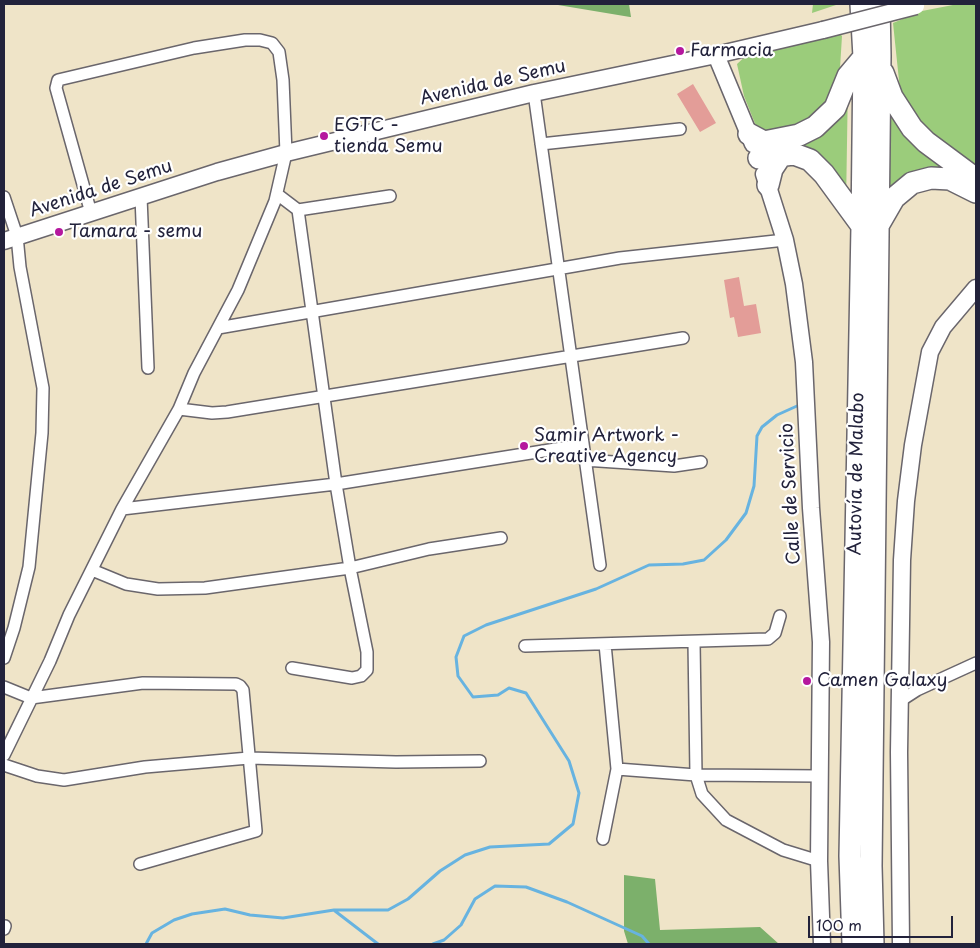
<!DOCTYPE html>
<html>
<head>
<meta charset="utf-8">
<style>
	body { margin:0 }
	#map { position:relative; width:980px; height:948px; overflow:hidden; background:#efe4c8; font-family:"Playpen Sans",sans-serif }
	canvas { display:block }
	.frame { position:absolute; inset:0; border:5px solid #22223b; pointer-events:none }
	.scale { position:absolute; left:808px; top:916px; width:145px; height:22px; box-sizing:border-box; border:2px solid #22223b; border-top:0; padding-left:6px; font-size:15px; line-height:18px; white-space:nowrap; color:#22223b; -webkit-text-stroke:4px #fff; paint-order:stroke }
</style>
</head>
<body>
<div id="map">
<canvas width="980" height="948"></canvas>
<div class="frame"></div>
<div class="scale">100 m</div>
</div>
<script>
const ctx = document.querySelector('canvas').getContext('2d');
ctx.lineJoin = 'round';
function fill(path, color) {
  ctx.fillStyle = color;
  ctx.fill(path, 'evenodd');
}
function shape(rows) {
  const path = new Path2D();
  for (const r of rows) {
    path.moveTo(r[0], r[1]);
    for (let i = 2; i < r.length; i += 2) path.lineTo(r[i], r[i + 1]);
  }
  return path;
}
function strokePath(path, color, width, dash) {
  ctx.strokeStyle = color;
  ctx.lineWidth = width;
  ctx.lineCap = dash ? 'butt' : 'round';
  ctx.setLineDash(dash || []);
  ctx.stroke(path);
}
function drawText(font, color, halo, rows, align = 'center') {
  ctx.font = font + ' "Playpen Sans",sans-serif';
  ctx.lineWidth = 4.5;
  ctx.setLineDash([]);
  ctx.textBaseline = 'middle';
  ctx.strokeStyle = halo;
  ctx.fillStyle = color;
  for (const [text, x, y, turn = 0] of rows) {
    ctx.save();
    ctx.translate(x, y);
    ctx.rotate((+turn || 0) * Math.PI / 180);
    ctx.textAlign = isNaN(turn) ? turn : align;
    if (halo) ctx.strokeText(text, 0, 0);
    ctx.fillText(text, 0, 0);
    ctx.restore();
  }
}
fill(shape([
	[813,4,839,4,812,13],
	[958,4,976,4,976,167,927,130,909,111,900,90,893,23,922,11],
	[840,34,842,36,839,84,825,107,812,118,776,132,763,131,756,126,744,96,737,64,749,53],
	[848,81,846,205,828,172,775,145,814,132],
	[887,87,962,171,940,172,885,204]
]), '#9bcc7b');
fill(shape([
	[552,4,629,4,631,17,630,17],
	[624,875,655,879,660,930,760,927,779,944,628,944,624,931]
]), '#7cb06b');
strokePath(shape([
	[335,911,378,944],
	[146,944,152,933,174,920,192,914,225,909,250,915,283,918,334,910,388,910,408,899,440,871,465,855,490,847,549,844,573,824,579,793,569,761,526,693,509,688,498,695,473,697,458,676,456,657,464,636,486,625,596,589,649,565,683,564,704,560,726,540,746,513,754,486,757,436,762,427,777,415,797,406],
	[433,944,444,940,461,925,475,899,495,886,526,887,567,902,642,936,649,944]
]), '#67b3e0', 3);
fill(shape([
	[693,84,716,123,700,132,677,94],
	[739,277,744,306,756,304,761,333,738,337,734,317,730,318,724,280]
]), '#e39d98');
const street = shape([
	[534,93,600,565],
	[541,144,680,129],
	[277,194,298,210,336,484,350,568,367,652,367,670,361,676,352,678,292,668],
	[4,197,17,236,20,267,43,388,42,433,29,567,14,628,4,658],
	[141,197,148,368],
	[298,210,390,196],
	[218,328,620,258,785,240],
	[179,409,212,413,227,412,683,338],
	[584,460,674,466,701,462],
	[122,509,336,484,581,445],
	[92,570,126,584,158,589,205,588,350,568,429,549,501,538],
	[694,642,696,775,702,794,726,820,783,850,819,861],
	[525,646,768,639,775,633,780,616],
	[4,687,31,698,143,683,236,684,240,686,243,690,256,831,140,864],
	[900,701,917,690,976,663],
	[4,755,50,661,69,615,122,509,179,409,194,373,238,290,275,201,286,153,283,80,279,52,272,43,260,40,245,40,194,48,58,80,56,88,91,213],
	[4,765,37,776,64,780,145,767,249,758,396,762,480,761],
	[617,769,696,775,820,776],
	[603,839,617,769,605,644],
	[4,929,5,926]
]);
const secondary = shape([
	[716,55,753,144],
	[764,174,785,240,794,284,804,362,811,508,821,642,819,861,822,944],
	[4,241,217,172,286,153,534,93,716,55,823,30],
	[901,944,899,752,902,560,906,501,913,445,930,352,943,327,976,288]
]);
const highway = shape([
	[883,73,892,97,912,128,926,142,976,179],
	[749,134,764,142,799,135,815,127,835,108,848,76,864,57],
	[759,158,794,154,810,160,824,174,862,226],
	[768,185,772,169,780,157],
	[879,224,894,198,912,183,931,178,950,179,976,192],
	[853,944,850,856,862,226,864,57,861,4],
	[873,944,871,866,880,56,879,4]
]);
strokePath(street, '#6a666c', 14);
strokePath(secondary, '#6a666c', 19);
strokePath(highway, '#6a666c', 24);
strokePath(street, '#fff', 11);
strokePath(secondary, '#fff', 16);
strokePath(highway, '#fff', 21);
const secondaryBridge = shape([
	[823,30,916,6]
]);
strokePath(secondaryBridge, '#6a666c', 19, []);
strokePath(secondaryBridge, '#fff', 16);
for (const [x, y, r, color] of [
	[680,51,5,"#b5179e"],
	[324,136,5,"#b5179e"],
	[59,232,5,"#b5179e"],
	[524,446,5,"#b5179e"],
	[807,681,5,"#b5179e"]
]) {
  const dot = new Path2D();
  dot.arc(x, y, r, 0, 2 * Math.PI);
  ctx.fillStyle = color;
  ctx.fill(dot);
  strokePath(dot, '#fff', 2);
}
drawText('18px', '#22223b', '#fff', [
	["Farmacia",690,51],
	["EGTC -",334,126],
	["tienda Semu",334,147],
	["Tamara - semu",69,232],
	["Samir Artwork -",534,436],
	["Creative Agency",534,457],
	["Camen Galaxy",817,681]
], 'left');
drawText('18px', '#22223b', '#fff', [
	["Avenida de Semu",493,83,-13],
	["Avenida de Semu",101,189,-18],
	["Autovía de Malabo",857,474,-89],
	["Calle de Servicio",791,494,-93]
]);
</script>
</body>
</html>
